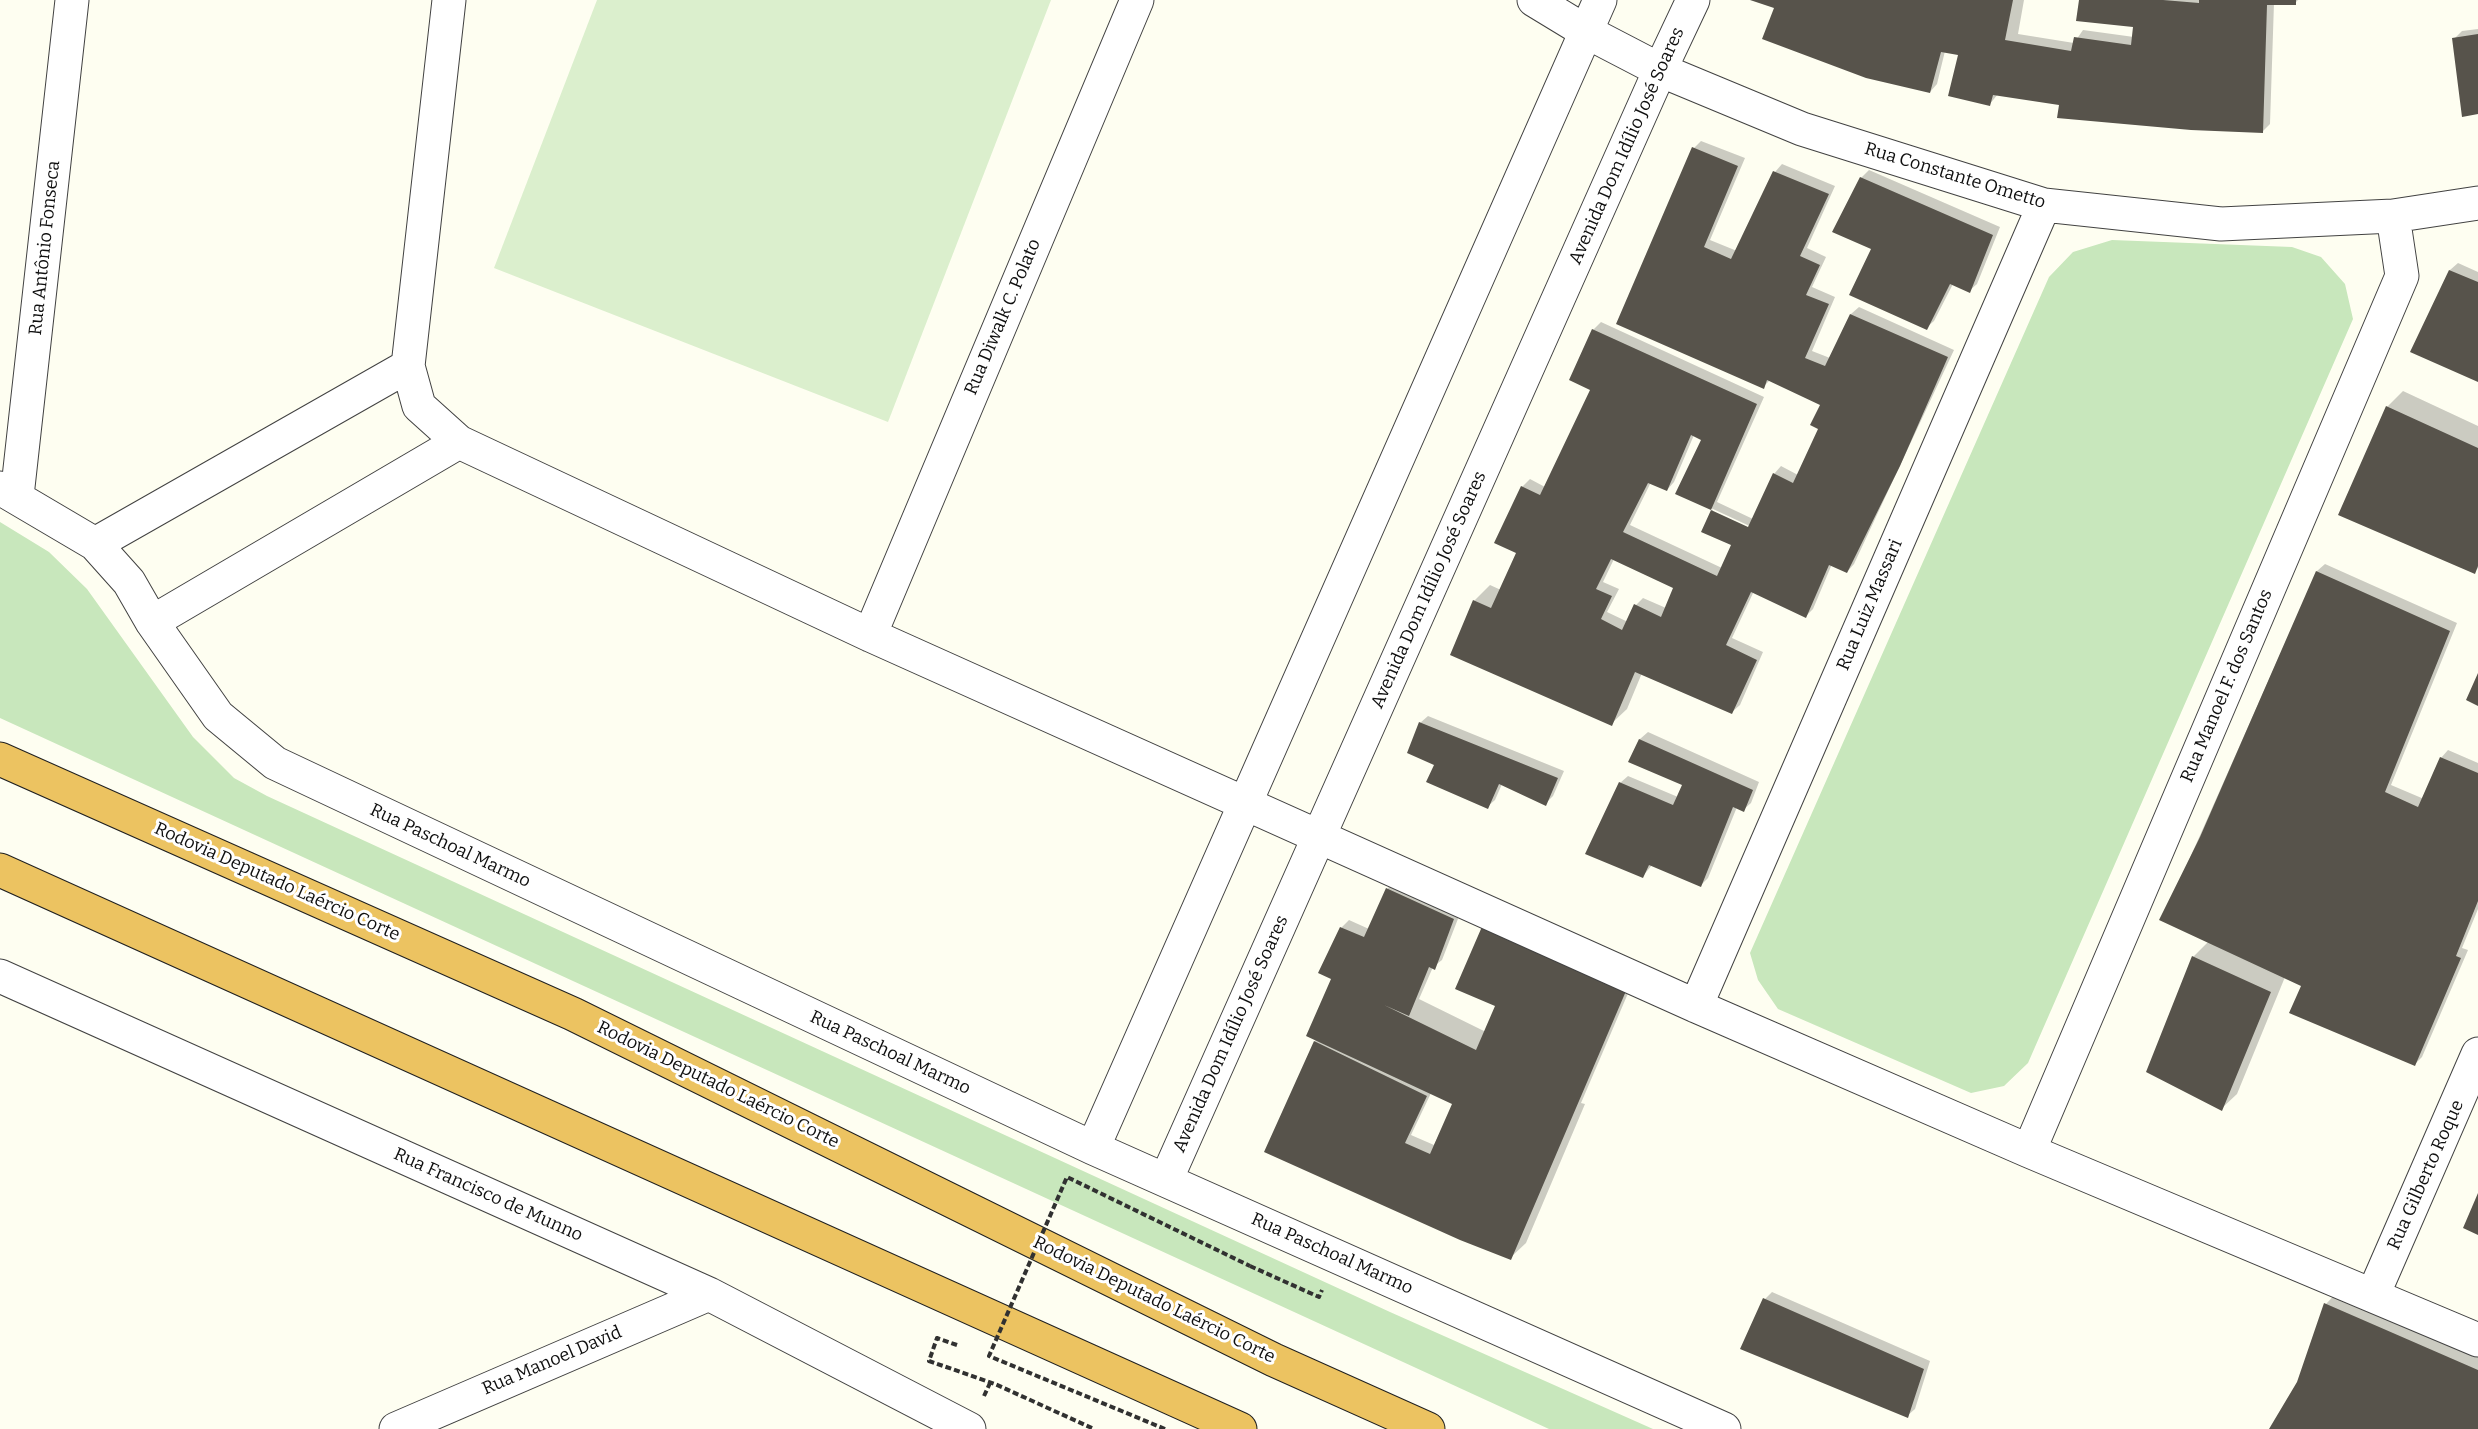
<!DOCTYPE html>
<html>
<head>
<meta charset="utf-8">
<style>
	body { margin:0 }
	canvas { display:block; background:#fefef1 }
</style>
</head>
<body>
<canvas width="2478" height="1429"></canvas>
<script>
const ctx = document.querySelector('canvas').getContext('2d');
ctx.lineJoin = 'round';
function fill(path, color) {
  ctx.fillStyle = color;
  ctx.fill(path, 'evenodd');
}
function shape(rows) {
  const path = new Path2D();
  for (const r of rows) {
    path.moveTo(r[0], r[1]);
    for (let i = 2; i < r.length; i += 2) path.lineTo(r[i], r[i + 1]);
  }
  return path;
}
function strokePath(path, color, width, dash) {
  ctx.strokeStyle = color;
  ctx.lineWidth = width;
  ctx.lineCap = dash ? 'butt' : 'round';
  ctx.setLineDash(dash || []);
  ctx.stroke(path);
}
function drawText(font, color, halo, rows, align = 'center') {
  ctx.font = font + ' Bitter,serif';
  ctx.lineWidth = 6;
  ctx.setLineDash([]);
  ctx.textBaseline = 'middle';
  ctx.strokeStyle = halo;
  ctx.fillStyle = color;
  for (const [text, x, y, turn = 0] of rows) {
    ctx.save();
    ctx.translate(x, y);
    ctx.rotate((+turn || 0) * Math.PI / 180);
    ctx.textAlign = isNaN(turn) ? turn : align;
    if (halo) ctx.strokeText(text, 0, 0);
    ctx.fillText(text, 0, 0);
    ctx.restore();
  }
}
fill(shape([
	[2112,240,2292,247,2321,257,2345,284,2353,319,2028,1063,2004,1086,1971,1093,1778,1009,1758,980,1750,953,2049,277,2073,252],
	[0,522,49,552,87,589,193,737,234,778,267,796,1390,1312,1653,1429,1549,1429,0,718]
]), '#c8e7bc');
fill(shape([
	[597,0,1051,0,888,422,494,268]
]), '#dbefcd');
fill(shape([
	[1753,0,2024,0,2018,34,2074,43,2083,30,2134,37,2135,26,2081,0,2298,0,2295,3,2274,3,2270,124,2263,131,1998,94,1989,105,1959,54,1945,51,1937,84,1930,92,1776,8],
	[2478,29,2478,113,2454,39,2462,31],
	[1701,141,1745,158,1710,240,1737,251,1775,172,1782,164,1835,186,1807,248,1826,257,1812,287,1835,297,1812,351,1830,358,1851,314,1859,307,1954,350,1854,564,1847,572,1832,564,1813,609,1806,616,1754,591,1732,638,1763,652,1740,705,1732,712,1642,673,1627,709,1611,724,1474,601,1490,585,1501,590,1518,553,1522,487,1530,479,1545,487,1592,389,1593,330,1601,322,1764,397,1717,502,1753,519,1774,474,1781,466,1798,475,1820,428,1822,404,1770,380,1763,387,1618,323,1694,148],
	[1694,435,1703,439,1677,493,1713,509,1703,531,1733,545,1722,568,1630,525,1651,482,1667,490,1674,482],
	[1713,509,1756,529,1754,532,1713,512],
	[1614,559,1675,587,1666,608,1643,598,1636,605,1628,622,1607,612,1619,589,1603,582],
	[1869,170,2000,227,1977,284,1969,291,1953,284,1934,321,1926,328,1872,248,1861,178],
	[2458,263,2478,272,2478,380,2412,351,2450,270],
	[2403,391,2478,426,2478,568,2474,572,2387,407],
	[2325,564,2457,623,2391,785,2424,799,2441,758,2448,750,2478,763,2478,909,2462,948,2468,950,2422,1057,2414,1065,2306,980,2285,977,2237,1094,2221,1109,2193,957,2208,942,2174,894,2317,571],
	[1428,716,1564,771,1553,796,1545,804,1502,784,1495,800,1487,807,1436,764,1420,723],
	[1648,732,1759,782,1751,803,1743,810,1737,807,1708,878,1701,885,1652,865,1643,876,1620,783,1628,776,1678,797,1684,785,1630,761,1640,739],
	[1395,881,1461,911,1442,960,1433,967,1419,999,1486,1032,1635,977,1581,1103,1585,1104,1526,1243,1510,1258,1400,1211,1315,1042,1332,978,1320,973,1342,927,1349,920,1369,929,1388,888],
	[1431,1093,1454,1103,1434,1145,1411,1135],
	[2341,1288,2478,1348,2478,1429,2271,1429,2298,1383,2326,1304],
	[1772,1292,1930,1361,1915,1409,1907,1416,1765,1299]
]), '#0003');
fill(shape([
	[1750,0,2013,0,2005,40,2071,51,2074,37,2131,45,2133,27,2076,21,2079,0,2163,0,2199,3,2199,0,2296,0,2296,5,2267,5,2263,133,2191,130,2057,118,2059,105,1993,95,1990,106,1948,96,1958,55,1941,52,1930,93,1866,78,1762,39,1774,8],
	[2478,34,2478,114,2462,117,2452,38],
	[1692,147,1738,166,1704,247,1731,259,1773,171,1829,194,1800,256,1820,265,1806,295,1829,304,1805,358,1825,366,1850,314,1948,357,1900,466,1847,573,1829,565,1806,618,1751,592,1726,645,1757,660,1732,714,1635,672,1612,726,1450,655,1473,600,1491,608,1516,553,1494,543,1521,486,1540,495,1590,390,1569,380,1592,329,1757,404,1711,510,1675,494,1701,440,1691,435,1667,491,1648,483,1623,532,1717,576,1731,545,1701,532,1711,510,1748,527,1773,473,1793,483,1818,429,1810,425,1820,405,1767,380,1764,389,1616,324],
	[1611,559,1673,588,1661,617,1634,604,1622,630,1601,619,1612,596,1596,589],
	[1860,177,1993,235,1970,293,1950,284,1927,330,1849,295,1871,249,1832,232],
	[2449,270,2478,282,2478,382,2410,352],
	[2386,406,2478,448,2478,566,2475,574,2338,515],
	[2316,571,2450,631,2385,792,2418,807,2440,757,2478,773,2478,901,2456,956,2461,958,2415,1066,2289,1013,2301,986,2159,920,2200,837],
	[2478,673,2478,706,2466,700],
	[1419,722,1558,778,1546,806,1499,784,1488,809,1426,782,1434,765,1407,753],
	[1639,739,1753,790,1744,812,1733,807,1701,887,1649,865,1643,878,1585,854,1619,782,1673,805,1682,785,1628,762],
	[1386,888,1454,919,1435,970,1429,967,1409,1016,1384,1005,1476,1050,1495,1006,1455,989,1484,922,1629,984,1511,1260,1460,1240,1264,1152,1314,1041,1427,1096,1405,1143,1430,1154,1452,1104,1306,1036,1331,979,1318,973,1340,927,1364,937],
	[2192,956,2271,992,2222,1111,2146,1072],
	[2478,1193,2478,1235,2463,1228],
	[1763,1298,1924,1369,1908,1418,1740,1349],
	[2324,1303,2478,1370,2478,1429,2269,1429,2297,1382]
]), '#57534b');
const minor = shape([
	[449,0,408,366,419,406,459,442,870,635,1696,1006,2029,1151,2478,1340],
	[1534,0,1585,31,1660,70,1802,129,2044,205,2221,224,2393,216,2478,203],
	[0,488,95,544,129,582,152,622,218,716,275,763,1093,1148,1724,1429],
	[17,496,72,0],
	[95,544,408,366],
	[152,622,459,442],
	[870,635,1137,0],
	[0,976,709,1294,969,1429],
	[1696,1006,2044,205],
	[1093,1148,1600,0],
	[2029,1151,2402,276,2393,216],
	[1166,1180,1660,70,1693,0],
	[2373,1295,2478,1054],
	[396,1429,709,1294]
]);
const highway = shape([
	[0,759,573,1014,1274,1360,1428,1429],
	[0,870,1240,1429]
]);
strokePath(minor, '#424242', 35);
strokePath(highway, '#202020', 35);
strokePath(shape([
	[1250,1266,1319,1297,1322,1290],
	[957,1345,937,1338,929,1361,995,1384,1094,1429],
	[984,1396,990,1383]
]), '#313131', 4, [6, 3]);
strokePath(minor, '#fff', 33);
strokePath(highway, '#ecc361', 33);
strokePath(shape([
	[1165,1429,989,1356,1067,1177,1250,1266]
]), '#313131', 4, [6, 3]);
drawText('18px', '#0f0f0f', '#fff', [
	["Avenida Dom Idílio José Soares",1627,146,-66],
	["Rua Constante Ometto",1955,176,17],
	["Rua Antônio Fonseca",45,248,-84],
	["Rua Diwalk C. Polato",1003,317,-67],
	["Avenida Dom Idílio José Soares",1429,590,-66],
	["Rua Luiz Massari",1870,605,-67],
	["Rua Manoel F. dos Santos",2227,686,-67],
	["Rua Paschoal Marmo",450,846,25],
	["Rodovia Deputado Laércio Corte",277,882,24],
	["Avenida Dom Idílio José Soares",1231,1034,-66],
	["Rua Paschoal Marmo",890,1053,25],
	["Rodovia Deputado Laércio Corte",718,1085,26],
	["Rua Gilberto Roque",2426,1175,-66],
	["Rua Francisco de Munno",488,1195,24],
	["Rua Paschoal Marmo",1332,1254,24],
	["Rodovia Deputado Laércio Corte",1154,1300,26],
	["Rua Manoel David",552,1361,-23]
]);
</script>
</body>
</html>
